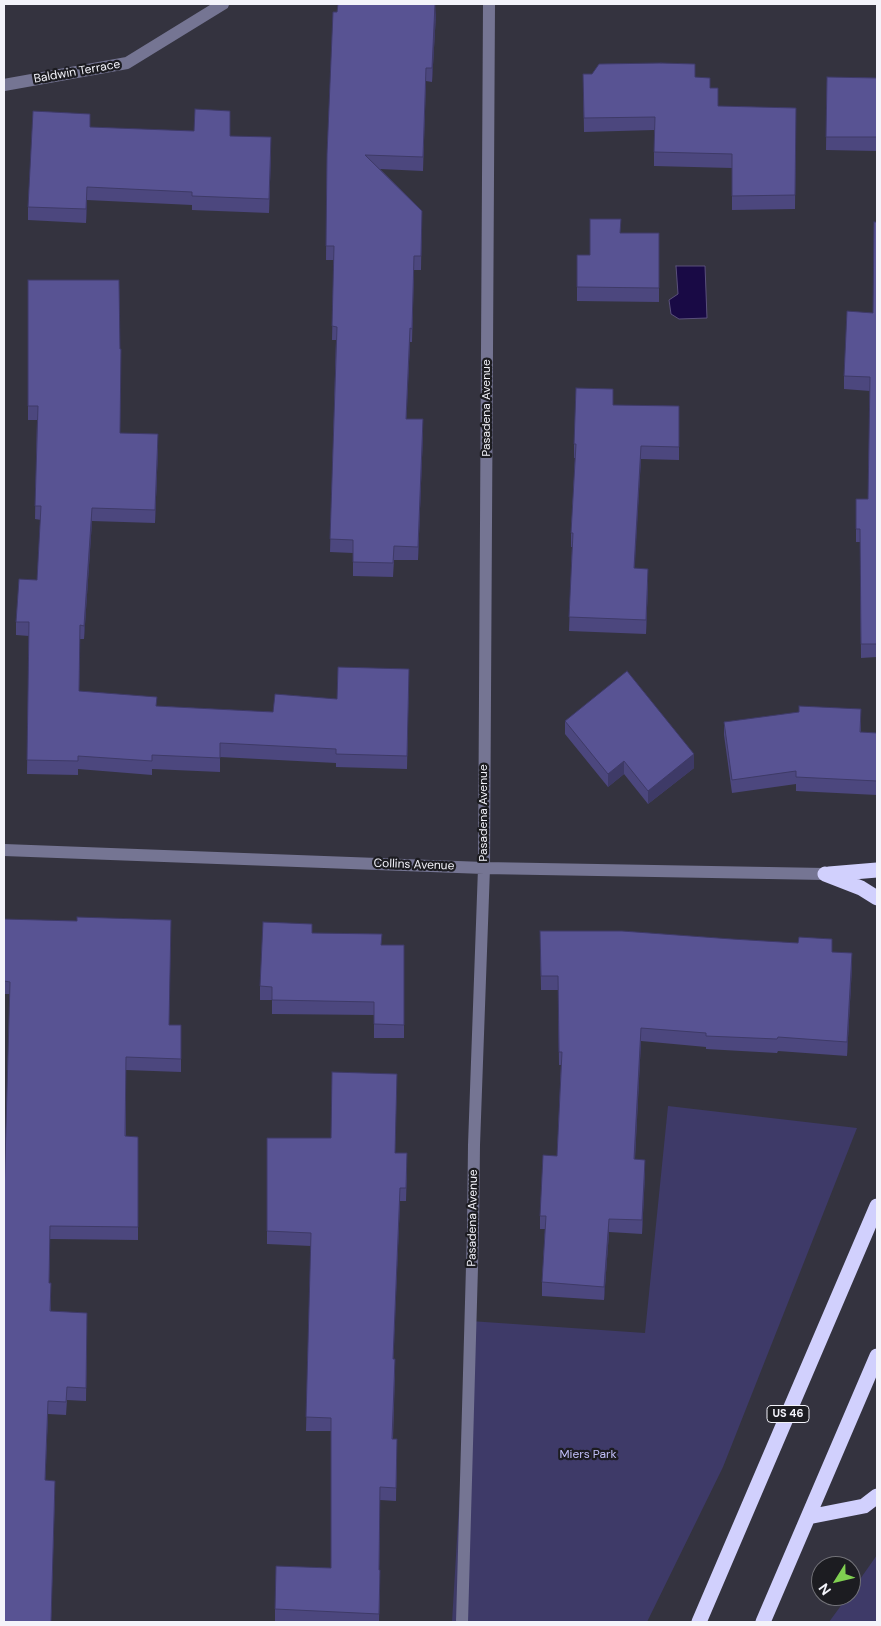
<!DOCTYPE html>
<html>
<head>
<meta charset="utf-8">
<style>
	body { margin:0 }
	#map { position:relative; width:881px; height:1626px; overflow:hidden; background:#34333f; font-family:"DM Sans",sans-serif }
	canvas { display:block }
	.frame { position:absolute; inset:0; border:5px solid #f3f3fa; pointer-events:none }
	.north { position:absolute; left:811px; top:1556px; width:50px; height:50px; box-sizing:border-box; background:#1c1c21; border:1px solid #727278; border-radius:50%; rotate:234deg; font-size:14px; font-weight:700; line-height:20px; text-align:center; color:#f3f3fa }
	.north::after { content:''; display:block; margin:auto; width:18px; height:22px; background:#80d051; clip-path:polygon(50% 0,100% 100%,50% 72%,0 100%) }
</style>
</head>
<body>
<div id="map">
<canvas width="881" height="1626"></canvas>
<div class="frame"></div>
<div class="north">N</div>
</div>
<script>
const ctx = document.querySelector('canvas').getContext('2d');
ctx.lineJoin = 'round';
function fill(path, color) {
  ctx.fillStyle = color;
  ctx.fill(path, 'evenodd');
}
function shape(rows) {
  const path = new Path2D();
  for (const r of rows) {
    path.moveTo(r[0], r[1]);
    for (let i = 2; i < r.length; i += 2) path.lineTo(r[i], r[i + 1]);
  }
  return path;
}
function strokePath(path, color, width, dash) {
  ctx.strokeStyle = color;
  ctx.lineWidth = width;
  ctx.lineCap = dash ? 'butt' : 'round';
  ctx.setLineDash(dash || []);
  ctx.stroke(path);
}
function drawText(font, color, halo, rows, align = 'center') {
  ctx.font = font + ' "DM Sans",sans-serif';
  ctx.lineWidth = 4.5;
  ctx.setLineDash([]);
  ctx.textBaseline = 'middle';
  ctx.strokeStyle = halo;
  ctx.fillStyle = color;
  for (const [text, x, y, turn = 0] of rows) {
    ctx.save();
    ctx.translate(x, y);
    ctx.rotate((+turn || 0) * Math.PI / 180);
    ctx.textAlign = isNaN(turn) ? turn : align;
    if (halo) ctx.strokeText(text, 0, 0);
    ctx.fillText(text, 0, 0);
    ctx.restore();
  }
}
fill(shape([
	[668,1106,857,1128,723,1467,647,1622,452,1622,470,1321,645,1333],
	[877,1555,877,1622,829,1622,848,1596,851,1596,851,1592]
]), '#3e3a68');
const water = shape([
	[676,266,705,266,707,318,679,319,671,314,669,300,678,294,676,266]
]);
fill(water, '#190a45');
strokePath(water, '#5a507b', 1);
strokePath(shape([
	[4,85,127,63,223,4],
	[4,850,484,868,825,874],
	[462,1622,473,1231,474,1145,484,868,489,4]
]), '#757593', 12);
strokePath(shape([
	[825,874,861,888,877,898],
	[829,874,877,870],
	[808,1517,864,1506,877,1496],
	[699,1622,877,1206],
	[763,1622,877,1356]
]), '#d1d0fd', 15);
fill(shape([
	[337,12,436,14,432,82,426,81,423,171,380,169,422,211,421,270,414,270,412,342,410,342,406,419,423,433,418,560,394,560,393,577,353,576,353,553,330,552,336,340,332,340,334,260,326,260,327,154],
	[583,74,695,77,710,88,718,106,796,108,795,209,732,210,732,168,654,166,654,130,584,132],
	[827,77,877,78,877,151,826,150],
	[90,127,230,136,271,151,269,213,192,210,192,205,87,200,86,223,28,220,28,207],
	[877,222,877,657,861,658,860,542,856,542,856,499,868,499,870,391,844,389,844,376,873,313],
	[621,233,659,233,659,302,577,301,577,255,590,255],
	[28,280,120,349,120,433,158,448,155,523,92,521,84,639,80,639,79,691,157,706,273,712,337,699,409,669,407,769,336,767,336,763,220,757,220,772,152,769,152,775,78,769,78,775,27,774,29,636,16,635,16,622,37,580,41,520,35,519,37,420,28,420],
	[613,405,679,406,679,460,641,459,634,568,648,583,646,634,569,631,572,547,571,547,571,533,575,458,574,458,574,444],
	[565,721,694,768,648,804,624,774,608,787,565,734],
	[724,722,861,722,861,732,877,733,877,795,796,791,796,784,732,793,724,735],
	[4,919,170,1025,181,1025,181,1072,126,1070,126,1136,138,1137,138,1240,50,1239,49,1283,51,1311,87,1326,86,1401,67,1400,66,1415,48,1414,45,1480,55,1493,51,1622,10,994,4,994],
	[540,931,832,952,852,966,847,1056,778,1051,777,1053,706,1049,706,1047,641,1041,635,1159,645,1173,642,1234,609,1232,604,1300,542,1296,542,1282,545,1229,540,1229,540,1216,557,1156,561,1065,559,1065,558,990,541,990],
	[312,933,382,945,404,945,404,1038,374,1038,374,1015,272,1014,272,1000,260,1000,260,986],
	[267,1138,395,1153,407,1166,406,1201,400,1201,393,1359,395,1372,393,1439,397,1439,396,1501,380,1500,379,1570,380,1583,379,1622,275,1622,275,1609,331,1568,331,1431,306,1431,311,1246,267,1244]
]), '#4c477e');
fill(shape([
	[435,4,436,14,432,82,432,68],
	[271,137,271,151,269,213,269,199],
	[87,187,87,200,86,223,86,209],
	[410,328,410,342,406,432,406,419],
	[423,419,423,433,418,560,418,547],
	[158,434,158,448,155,523,155,510],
	[641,446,641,459,634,582,634,568],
	[92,508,92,521,84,639,84,626],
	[648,569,648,583,646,634,646,620],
	[694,754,694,768,648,804,648,791],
	[624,761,624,774,608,787,608,774],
	[852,953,852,966,847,1056,847,1042],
	[641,1028,641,1041,634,1173,634,1159],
	[645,1160,645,1173,642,1234,642,1220],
	[400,1188,400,1201,393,1372,393,1359],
	[609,1219,609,1232,604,1300,604,1287],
	[48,1401,48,1414,45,1493,45,1480]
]), '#3e3a67');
const building = shape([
	[338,4,435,4,432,68,426,68,423,157,365,155,422,211,421,256,414,256,412,329,410,328,406,419,423,419,418,547,394,546,393,563,353,562,353,540,330,539,337,327,332,326,334,246,326,246,327,154,333,12,337,12,338,4],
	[661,63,695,64,695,77,710,78,710,88,718,88,718,106,796,108,795,195,732,196,732,154,654,152,655,117,584,118,583,74,592,74,599,64,661,63],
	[827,77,877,78,877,137,826,137,827,77],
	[195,109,230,111,230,136,271,137,269,199,192,196,192,192,87,187,86,209,28,207,33,111,90,114,90,127,194,131,195,109],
	[590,219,621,219,620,233,659,233,659,288,577,287,577,255,590,255,590,219],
	[874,222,877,222,877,644,861,644,860,529,856,529,856,499,868,499,870,377,844,376,847,311,873,313,874,222],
	[28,280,119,280,120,349,121,349,120,433,158,434,155,510,92,508,84,626,80,625,79,691,157,697,156,706,273,712,275,694,337,699,338,667,409,669,407,756,336,754,336,749,220,743,220,758,152,755,152,761,78,756,78,761,27,760,29,622,16,622,19,579,37,580,41,506,35,506,38,406,28,406,28,280],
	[576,388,613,389,613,405,679,406,679,447,641,446,634,568,648,569,646,620,569,617,573,533,571,533,576,444,574,444,576,388],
	[627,671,694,754,648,791,624,761,608,774,565,721,627,671],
	[799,706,861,709,860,732,877,733,877,781,796,777,796,771,732,780,724,722,799,712,799,706],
	[77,917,171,920,169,1025,181,1025,181,1059,126,1057,125,1136,138,1137,138,1227,50,1226,49,1283,51,1283,50,1311,87,1313,86,1388,67,1387,66,1402,48,1401,45,1480,55,1481,51,1622,4,1622,4,1198,10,982,4,981,4,919,77,921,77,917],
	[263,922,312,924,312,933,382,934,381,945,404,945,404,1025,374,1024,374,1002,272,1000,272,987,260,986,263,922],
	[540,931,622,931,732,939,798,943,799,937,832,939,832,952,852,953,847,1042,778,1037,777,1039,706,1036,706,1033,641,1028,634,1159,645,1160,642,1220,609,1219,604,1287,542,1282,546,1216,540,1216,543,1155,557,1156,562,1052,559,1052,558,976,541,976,540,931],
	[332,1072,397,1074,395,1153,407,1153,406,1188,400,1188,393,1359,395,1359,392,1439,397,1439,396,1488,380,1487,379,1570,380,1570,379,1614,275,1609,276,1566,331,1568,331,1418,306,1417,311,1233,267,1231,267,1138,331,1138,332,1072]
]);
fill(building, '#585393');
strokePath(building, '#3e3a67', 1);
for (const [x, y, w] of [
	[788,1414,42]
]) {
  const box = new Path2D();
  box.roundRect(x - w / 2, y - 8.5, w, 17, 4);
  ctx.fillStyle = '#1c1c21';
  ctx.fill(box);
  strokePath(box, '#f3f3fa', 1);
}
drawText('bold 11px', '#f3f3fa', null, [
	["US 46",788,1414]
]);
drawText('12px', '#f3f3fa', '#1c1c21', [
	["Baldwin Terrace",77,72,-10],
	["Pasadena Avenue",487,408,-90],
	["Pasadena Avenue",484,813,-90],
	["Collins Avenue",414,865,2],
	["Pasadena Avenue",473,1218,-89]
]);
drawText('12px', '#c0bef7', '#1c1c21', [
	["Miers Park",588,1455]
]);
</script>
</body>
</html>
